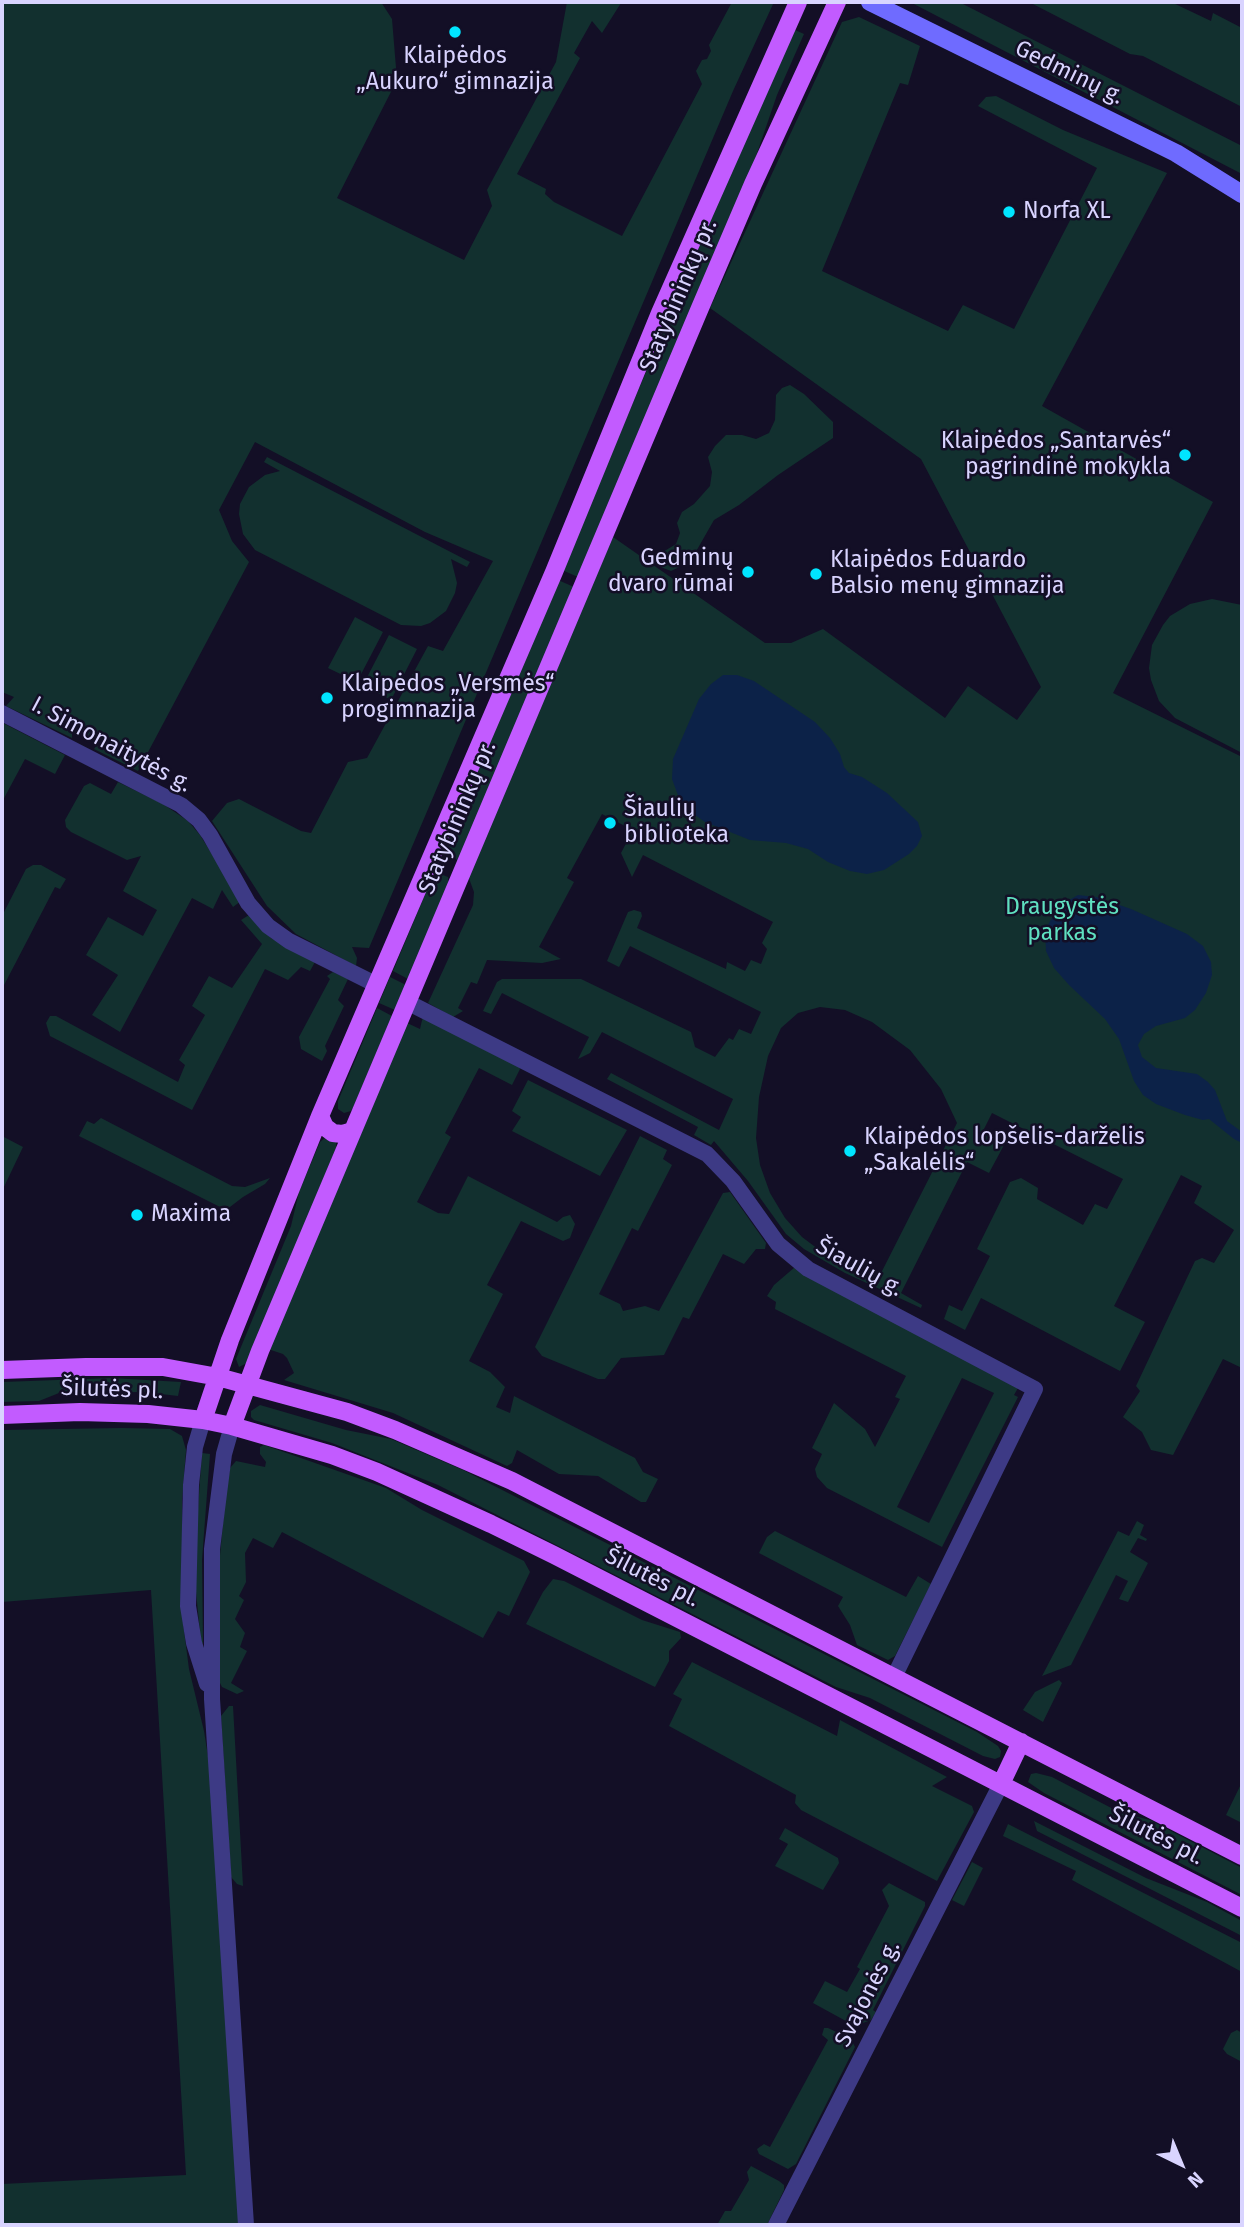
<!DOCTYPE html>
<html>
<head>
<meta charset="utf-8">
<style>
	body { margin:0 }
	#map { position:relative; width:1244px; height:2227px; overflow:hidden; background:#130f26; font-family:"Fira Sans",sans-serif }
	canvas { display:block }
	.frame { position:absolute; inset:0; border:4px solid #d9d4ff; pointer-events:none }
	.north { position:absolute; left:1146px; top:2129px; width:70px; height:70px; -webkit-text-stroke:5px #130f26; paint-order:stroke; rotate:137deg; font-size:19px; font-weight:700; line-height:28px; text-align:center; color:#d9d4ff }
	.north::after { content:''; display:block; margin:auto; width:24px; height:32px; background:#d9d4ff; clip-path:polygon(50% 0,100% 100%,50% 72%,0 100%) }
</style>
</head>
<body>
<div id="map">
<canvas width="1244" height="2227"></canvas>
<div class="frame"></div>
<div class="north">N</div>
</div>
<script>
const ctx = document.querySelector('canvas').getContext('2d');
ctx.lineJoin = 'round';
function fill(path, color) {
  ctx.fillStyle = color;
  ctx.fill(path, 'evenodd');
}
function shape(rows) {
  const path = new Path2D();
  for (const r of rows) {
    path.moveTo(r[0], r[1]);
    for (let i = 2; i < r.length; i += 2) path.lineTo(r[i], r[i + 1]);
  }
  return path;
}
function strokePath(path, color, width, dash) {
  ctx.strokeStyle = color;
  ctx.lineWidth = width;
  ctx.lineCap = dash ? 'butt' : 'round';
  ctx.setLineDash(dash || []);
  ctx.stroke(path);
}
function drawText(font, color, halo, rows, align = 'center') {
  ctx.font = font + ' "Fira Sans",sans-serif';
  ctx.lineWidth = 5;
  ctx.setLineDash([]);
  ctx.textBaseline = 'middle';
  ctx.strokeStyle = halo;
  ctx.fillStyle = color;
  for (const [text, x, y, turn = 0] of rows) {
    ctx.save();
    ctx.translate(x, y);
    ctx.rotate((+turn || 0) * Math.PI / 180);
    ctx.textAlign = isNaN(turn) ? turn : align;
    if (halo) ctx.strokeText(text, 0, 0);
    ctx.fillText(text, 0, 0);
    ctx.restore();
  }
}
fill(shape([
	[2,2,381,2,392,19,397,80,337,198,464,260,492,206,487,190,556,62,567,2,621,3,602,33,592,21,574,53,580,58,517,174,546,189,545,194,554,202,622,236,702,84,696,71,702,60,707,59,711,51,709,45,732,2,774,2,733,91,369,948,352,947,357,958,356,966,296,934,267,906,212,821,227,803,239,799,301,831,311,833,348,762,367,758,428,646,443,651,493,561,425,532,255,442,219,510,232,541,249,562,138,771,94,749,99,742,72,728,72,738,6,706,14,697,2,692],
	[910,2,959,2,1242,146,1242,174],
	[1029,2,1171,2,1211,21,1213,13,1242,28,1242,107,1143,56,1130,54],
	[859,17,920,46,908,85,900,83,822,271,948,331,963,305,1014,329,1097,168,978,106,986,97,996,96,1063,130,1167,173,1042,406,1213,502,1113,693,1242,757,1242,1368,1223,1359,1173,1455,1151,1450,1142,1432,1123,1417,1140,1391,1136,1386,1195,1261,1202,1258,1214,1263,1234,1230,1194,1203,1202,1186,1181,1175,1114,1306,1145,1322,1120,1371,981,1298,965,1330,944,1319,949,1305,962,1311,990,1256,977,1249,1010,1182,1021,1178,1038,1188,1037,1199,1083,1225,1095,1204,1107,1209,1123,1179,992,1113,982,1133,1004,1145,989,1173,967,1162,901,1293,922,1305,921,1308,845,1273,804,1249,786,1234,748,1181,714,1141,711,1145,694,1135,698,1127,607,1079,611,1073,719,1130,733,1099,602,1032,590,1053,578,1059,589,1037,502,993,491,1014,483,1011,497,982,502,979,581,979,691,1032,695,1047,715,1057,729,1038,733,1040,739,1029,751,1034,761,1012,630,946,619,967,607,961,628,912,634,910,641,912,642,916,637,928,726,969,727,962,745,971,751,960,761,964,767,949,762,943,773,922,643,855,632,877,621,853,632,832,623,825,602,814,567,878,574,882,539,947,561,959,542,963,487,960,477,984,471,982,458,1008,463,1011,453,1017,428,1003,473,905,474,892,467,873,613,537,765,643,791,643,823,629,945,718,968,686,1017,720,1041,687,921,459,710,308,842,22],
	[820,1007,845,1010,872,1022,910,1050,941,1089,957,1123,877,1281,822,1252,802,1237,785,1218,770,1193,760,1165,756,1138,759,1097,768,1056,781,1028,798,1013],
	[795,30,804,34,777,95,755,159,578,577,562,570,739,153],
	[790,385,804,394,833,422,833,438,778,475,739,505,714,520,690,562,671,571,658,566,658,555,676,544,680,533,677,523,682,512,694,504,710,486,712,472,708,457,715,446,726,435,742,435,756,439,769,433,775,420,776,395,782,388],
	[267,457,470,562,467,567,451,559,457,583,455,593,446,611,430,623,421,626,401,625,255,550,243,534,239,514,240,504,249,487,265,475,280,471,264,462],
	[558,580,574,587,458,861,451,854,442,854],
	[1212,599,1242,605,1242,753,1175,718,1159,701,1151,680,1149,668,1152,645,1163,625,1170,616,1190,604],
	[355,617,383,632,357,682,328,668],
	[389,635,417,649,391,700,363,685],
	[3,723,65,755,55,774,25,759,2,802],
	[118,782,163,804,188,821,200,835,241,901,233,907,222,890,213,909,192,898,120,1032,92,1015,118,975,86,955,108,917,143,936,157,910,123,891,141,856,127,860,71,832,66,827,65,820,84,786,90,783,111,794],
	[33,865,41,865,66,879,60,889,55,887,2,989,2,916,26,869],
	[438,873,448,877,448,885,408,979,393,971,432,878],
	[249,915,271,938,315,962,310,971,301,967,288,980,265,969,192,1110,50,1036,46,1023,50,1016,56,1016,178,1082,185,1065,179,1060,205,1015,192,1006,209,976,232,988,262,944,241,920],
	[333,972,348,979,338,1000,344,1006,325,1046,327,1051,322,1061,301,1049,299,1037,330,979,327,976],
	[390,977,406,985,395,1010,379,1003],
	[377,1008,392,1016,353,1108,351,1111,344,1113,338,1109,338,1101],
	[423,1016,518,1065,520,1069,512,1085,479,1068,445,1133,451,1137,417,1202,438,1213,449,1214,468,1176,557,1222,563,1217,570,1215,575,1224,570,1238,563,1241,521,1221,487,1285,503,1294,469,1361,490,1372,505,1387,496,1407,510,1413,514,1396,635,1458,643,1472,658,1479,646,1502,641,1502,598,1476,559,1474,517,1450,512,1463,507,1466,393,1413,284,1380,294,1373,287,1358,283,1354,268,1349,405,1022,420,1029],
	[528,1080,627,1130,600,1176,512,1131,521,1117,512,1111],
	[101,1118,232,1186,245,1187,270,1178,265,1184,243,1197,226,1210,79,1136,87,1121,94,1124],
	[2,1136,23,1147,2,1191],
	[640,1136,667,1150,663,1159,672,1165,638,1231,632,1228,599,1294,620,1304,623,1311,645,1306,659,1311,723,1193,730,1192,766,1243,765,1249,756,1249,744,1264,723,1254,689,1319,683,1317,664,1355,621,1358,605,1379,598,1379,542,1356,535,1347],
	[326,1137,336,1141,336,1148,247,1363,239,1367,236,1359,291,1226,299,1192,320,1142],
	[795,1267,1018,1388,1014,1395,1018,1397,942,1547,827,1488,817,1477,815,1469,822,1454,812,1448,834,1403,865,1429,875,1447,900,1399,895,1397,906,1376,775,1309,776,1302,767,1296,774,1285],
	[962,1378,994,1393,929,1523,897,1507],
	[112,1378,181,1382,178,1396,144,1392,59,1393,39,1401,2,1402,2,1382],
	[260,1405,346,1430,391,1439,463,1470,977,1732,998,1746,1001,1751,1000,1757,995,1759,983,1756,870,1698,836,1687,438,1485,332,1443,254,1420,251,1417,251,1411],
	[122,1428,170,1429,182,1436,186,1450,182,1501,183,1623,189,1669,204,1731,210,1769,239,2225,2,2225,2,2184,186,2175,151,1590,2,1602,2,1430],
	[264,1445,386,1488,422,1510,524,1561,530,1572,509,1616,498,1611,483,1638,282,1532,273,1548,253,1538,245,1553,246,1582,239,1596,244,1600,235,1619,245,1633,240,1647,247,1651,231,1683,244,1691,237,1694,222,1687,220,1683,219,1566,226,1491,230,1468,236,1461,265,1467,266,1462,260,1454,260,1447],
	[202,1453,210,1454,202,1560,203,1644,201,1642,196,1592,195,1549],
	[1137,1521,1144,1525,1140,1535,1147,1539,1146,1541,1138,1538,1130,1552,1148,1563,1128,1602,1119,1599,1128,1581,1116,1575,1071,1665,1042,1676,1118,1531,1129,1536],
	[775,1531,906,1597,918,1576,931,1584,895,1656,888,1660,857,1645,850,1625,838,1606,843,1597,759,1553,767,1537],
	[553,1579,564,1581,642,1620,680,1632,681,1638,669,1651,669,1661,655,1687,526,1624,543,1592],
	[692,1662,837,1736,840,1720,947,1777,932,1786,972,1806,974,1812,937,1881,801,1810,795,1803,796,1795,669,1726,682,1699,673,1694],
	[1059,1680,1062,1683,1043,1722,1023,1710,1035,1692],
	[229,1706,233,1706,243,1886,237,1884,231,1877,221,1716],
	[1036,1773,1052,1777,1119,1812,1150,1820,1242,1868,1242,1895,1044,1793,1028,1782,1031,1774],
	[1242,1782,1242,1823,1226,1815],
	[1034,1821,1146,1878,1207,1902,1242,1921,1242,1936,1037,1831],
	[1008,1824,1242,1943,1242,1972,1072,1880,1076,1871,1003,1836],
	[785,1828,838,1858,839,1863,823,1890,775,1866,788,1844,779,1839],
	[972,1862,983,1868,964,1906,952,1900],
	[889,1883,925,1902,925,1906,873,2010,876,2012,871,2020,855,2026,813,2003,825,1981,847,1992,860,1969,857,1967,889,1906,882,1890],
	[824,2028,828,2028,851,2039,855,2047,796,2164,788,2169,759,2154,757,2149,764,2144,770,2147,828,2040,822,2035],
	[1237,2030,1242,2033,1242,2062,1227,2054,1223,2049,1231,2033],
	[751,2166,779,2181,784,2185,784,2190,767,2225,717,2225,725,2211,731,2211,749,2180,747,2172]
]), '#12302f');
fill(shape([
	[723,675,737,675,754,681,815,722,830,738,840,754,844,767,849,773,862,777,887,793,918,822,922,836,917,846,909,854,884,870,867,874,850,871,828,862,808,849,786,843,750,840,705,822,692,813,679,798,672,779,673,759,699,699,711,684],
	[1078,895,1096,897,1131,909,1187,934,1203,946,1211,962,1212,975,1206,993,1195,1010,1185,1018,1156,1026,1144,1034,1138,1045,1142,1057,1156,1068,1197,1074,1208,1082,1215,1090,1227,1121,1242,1132,1242,1143,1234,1139,1209,1119,1203,1120,1185,1115,1156,1104,1143,1095,1134,1081,1119,1039,1105,1019,1069,985,1054,968,1046,951,1045,930,1059,906]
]), '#0c2248');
strokePath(shape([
	[2,713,181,805,199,820,210,835,248,903,268,926,289,941,377,985],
	[407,1002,707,1154,733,1181,778,1244,808,1269,1035,1389,894,1677],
	[203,1420,195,1447,191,1485,188,1606,194,1643,207,1684],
	[232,1426,224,1454,212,1549,212,1699,246,2225],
	[776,2225,1001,1784]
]), '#3d3a85', 16);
strokePath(shape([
	[870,2,1176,153,1242,194]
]), '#6f6bff', 18);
strokePath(shape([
	[320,1116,325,1127,333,1133,342,1134,352,1131],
	[2,1370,86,1367,163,1367,218,1377,347,1412,395,1430,512,1481,1242,1856],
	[2,1415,80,1412,148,1414,203,1420,232,1426,332,1455,377,1472,491,1524,554,1555,1242,1908],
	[203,1420,230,1340,320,1116,554,572,660,313,798,2],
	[232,1426,260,1351,700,308,753,184,837,2],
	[1001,1784,1021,1742]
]), '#c25bff', 18);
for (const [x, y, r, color] of [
	[455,32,7,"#00e5ff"],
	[1009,212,7,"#00e5ff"],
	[1185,455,7,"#00e5ff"],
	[748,572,7,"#00e5ff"],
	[816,574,7,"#00e5ff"],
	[327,698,7,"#00e5ff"],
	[610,823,7,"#00e5ff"],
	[850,1151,7,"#00e5ff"],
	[137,1215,7,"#00e5ff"]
]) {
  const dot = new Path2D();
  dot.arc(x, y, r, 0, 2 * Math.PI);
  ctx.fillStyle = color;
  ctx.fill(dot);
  strokePath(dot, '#130f26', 2.5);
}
drawText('23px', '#d9d4ff', '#130f26', [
	["Klaipėdos",455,57,"center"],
	["„Aukuro“ gimnazija",455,83,"center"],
	["Norfa XL",1023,212],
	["Klaipėdos „Santarvės“",1171,442,"right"],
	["pagrindinė mokykla",1171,468,"right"],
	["Gedminų",734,559,"right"],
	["dvaro rūmai",734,585,"right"],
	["Klaipėdos Eduardo",830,561],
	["Balsio menų gimnazija",830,587],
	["Klaipėdos „Versmės“",341,685],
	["progimnazija",341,711],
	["Šiaulių",624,810],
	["biblioteka",624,836],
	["Klaipėdos lopšelis-darželis",864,1138],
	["„Sakalėlis“",864,1164],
	["Maxima",151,1215]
], 'left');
drawText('23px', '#d9d4ff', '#130f26', [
	["Gedminų g.",1069,73,26],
	["Statybininkų pr.",679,296,-67],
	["I. Simonaitytės g.",111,745,28],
	["Statybininkų pr.",458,818,-67],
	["Šiaulių g.",859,1268,29],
	["Šilutės pl.",112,1390,2],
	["Šilutės pl.",652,1578,27],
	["Šilutės pl.",1156,1836,27],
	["Svajonės g.",868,1994,-63]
]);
drawText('23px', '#5fe0c0', '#130f26', [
	["Draugystės",1062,908],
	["parkas",1062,934]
]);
</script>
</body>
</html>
